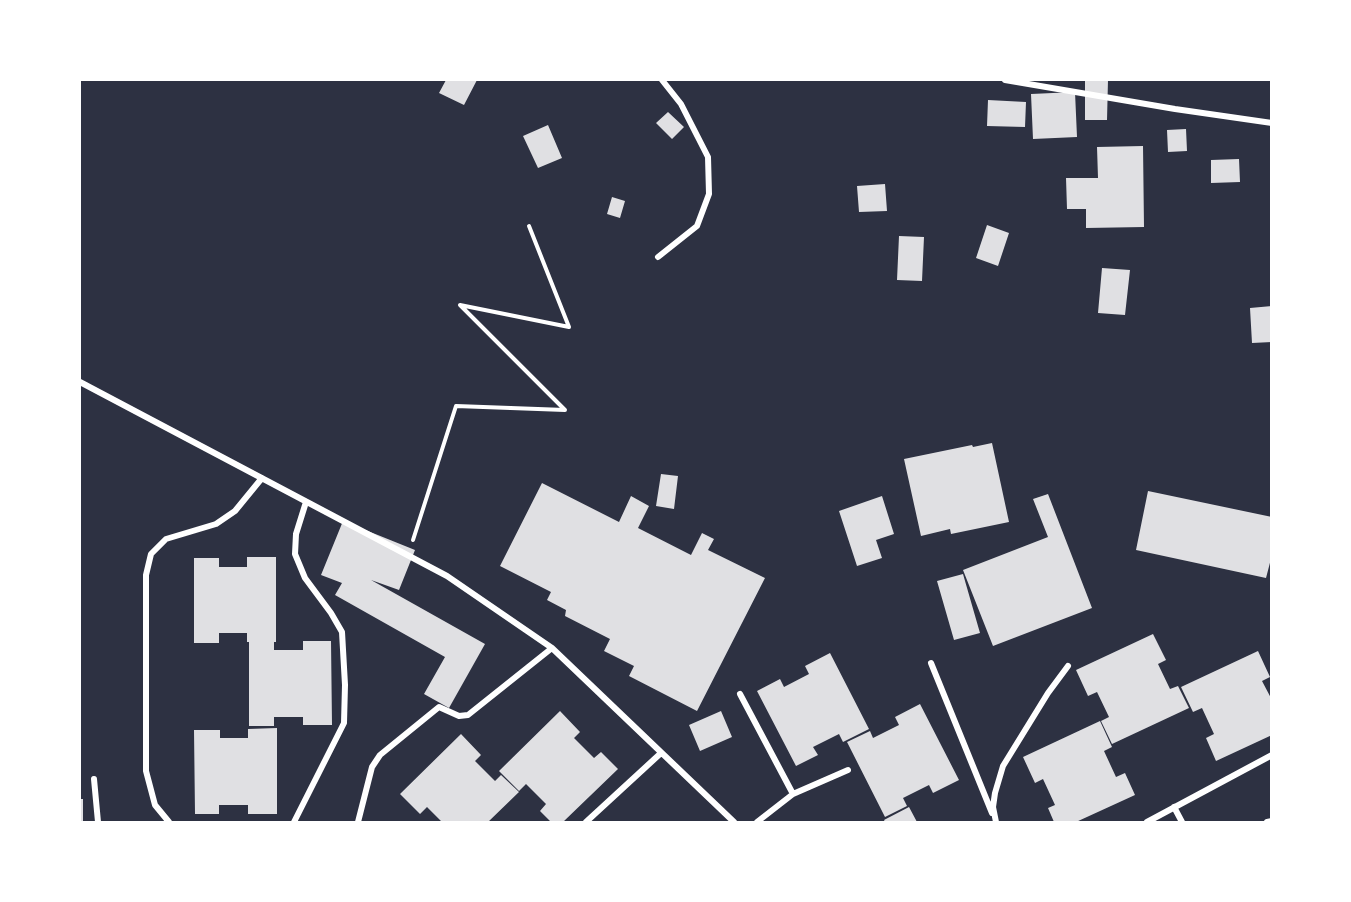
<!DOCTYPE html>
<html>
<head>
<meta charset="utf-8">
<style>
	body { margin:0 }
	#map { position:relative; width:1351px; height:902px; overflow:hidden; background:#2d3142; font-family:"Archivo Narrow",sans-serif }
	canvas { display:block }
	.frame { position:absolute; inset:0; border:81px solid #fff; pointer-events:none }
</style>
</head>
<body>
<div id="map">
<canvas width="1351" height="902"></canvas>
<div class="frame"></div>
</div>
<script>
const ctx = document.querySelector('canvas').getContext('2d');
ctx.lineJoin = 'round';
function fill(path, color) {
  ctx.fillStyle = color;
  ctx.fill(path, 'evenodd');
}
function shape(rows) {
  const path = new Path2D();
  for (const r of rows) {
    path.moveTo(r[0], r[1]);
    for (let i = 2; i < r.length; i += 2) path.lineTo(r[i], r[i + 1]);
  }
  return path;
}
function strokePath(path, color, width, dash) {
  ctx.strokeStyle = color;
  ctx.lineWidth = width;
  ctx.lineCap = dash ? 'butt' : 'round';
  ctx.setLineDash(dash || []);
  ctx.stroke(path);
}
fill(shape([
	[446,80,477,80,464,105,439,93],
	[1085,80,1108,80,1107,120,1085,120],
	[1075,92,1077,137,1033,139,1031,94],
	[988,100,1026,102,1025,127,987,126],
	[668,112,684,127,672,139,656,123],
	[548,125,562,158,538,168,523,136],
	[1186,129,1187,151,1168,152,1167,130],
	[1143,146,1144,227,1086,228,1086,209,1067,209,1066,178,1098,178,1097,147],
	[1239,159,1240,182,1211,183,1211,160],
	[885,184,887,211,859,212,857,186],
	[612,197,625,201,620,218,607,214],
	[987,225,1009,233,998,266,976,258],
	[899,236,924,237,922,281,897,280],
	[1102,268,1130,270,1125,315,1098,313],
	[1272,306,1272,342,1252,343,1250,308],
	[992,443,1009,522,951,534,950,529,921,536,904,459,972,445,973,447],
	[661,474,678,476,674,509,656,506],
	[542,483,619,522,631,496,649,506,638,528,691,555,702,533,714,539,708,550,765,578,697,711,629,676,634,666,604,651,610,639,565,616,566,610,547,600,551,592,500,566],
	[1148,491,1272,517,1272,555,1266,578,1136,550],
	[1048,494,1092,608,993,646,963,570,1048,537,1033,499],
	[882,496,894,534,876,540,882,558,857,566,839,511],
	[343,521,415,550,399,590,371,580,485,644,449,708,424,694,445,657,335,595,342,583,321,575],
	[247,557,276,557,276,642,274,642,274,650,303,650,303,641,331,641,332,725,303,725,303,717,274,717,274,726,249,726,249,642,247,642,247,633,219,633,219,643,194,643,194,558,219,558,219,567,247,567],
	[963,574,980,633,954,640,937,581],
	[1153,634,1166,660,1158,664,1170,689,1178,686,1189,708,1112,744,1101,721,1109,717,1097,692,1088,696,1076,670],
	[1258,651,1270,677,1262,681,1272,700,1272,735,1216,761,1206,738,1214,734,1202,708,1193,712,1181,687],
	[830,653,869,729,843,742,839,734,813,747,818,755,796,766,757,691,780,679,784,687,809,674,805,666],
	[920,704,959,780,933,793,929,785,903,798,907,806,885,817,847,742,870,731,873,738,899,725,895,717],
	[560,711,580,732,574,738,594,758,601,752,618,769,563,822,551,822,540,811,546,804,526,784,519,791,499,771],
	[721,711,732,737,700,751,689,725],
	[1100,721,1112,747,1104,751,1116,777,1125,773,1135,795,1076,822,1054,822,1048,808,1055,805,1043,779,1035,783,1023,757],
	[277,728,277,814,248,814,248,805,219,805,219,814,195,814,194,730,220,730,220,738,248,738,248,729],
	[461,734,481,755,475,761,495,781,501,775,519,792,488,822,442,822,427,807,420,814,400,794],
	[80,799,83,799,83,822,80,822],
	[909,807,917,822,885,822,884,820]
]), '#e0e0e3');
strokePath(shape([
	[413,540,456,406,565,410,460,305,569,327,529,226]
]), '#fff', 4);
strokePath(shape([
	[1005,80,1175,109,1272,123],
	[658,257,697,226,709,194,708,157,681,104,662,80],
	[80,382,447,576,552,648,734,822],
	[931,663,992,813],
	[740,694,793,794],
	[94,779,98,822],
	[1174,807,1182,822],
	[169,822,155,805,146,771,146,575,151,554,166,539,216,524,235,511,262,478],
	[294,822,344,723,345,685,342,632,331,613,305,578,295,554,296,534,306,502],
	[358,822,372,767,380,755,439,707,459,716,468,715,552,648],
	[586,822,661,753],
	[757,822,793,794,848,770],
	[996,822,993,807,995,793,1003,766,1048,693,1068,666],
	[1147,822,1272,755],
	[1267,822,1272,821]
]), '#fff', 6);
</script>
</body>
</html>
